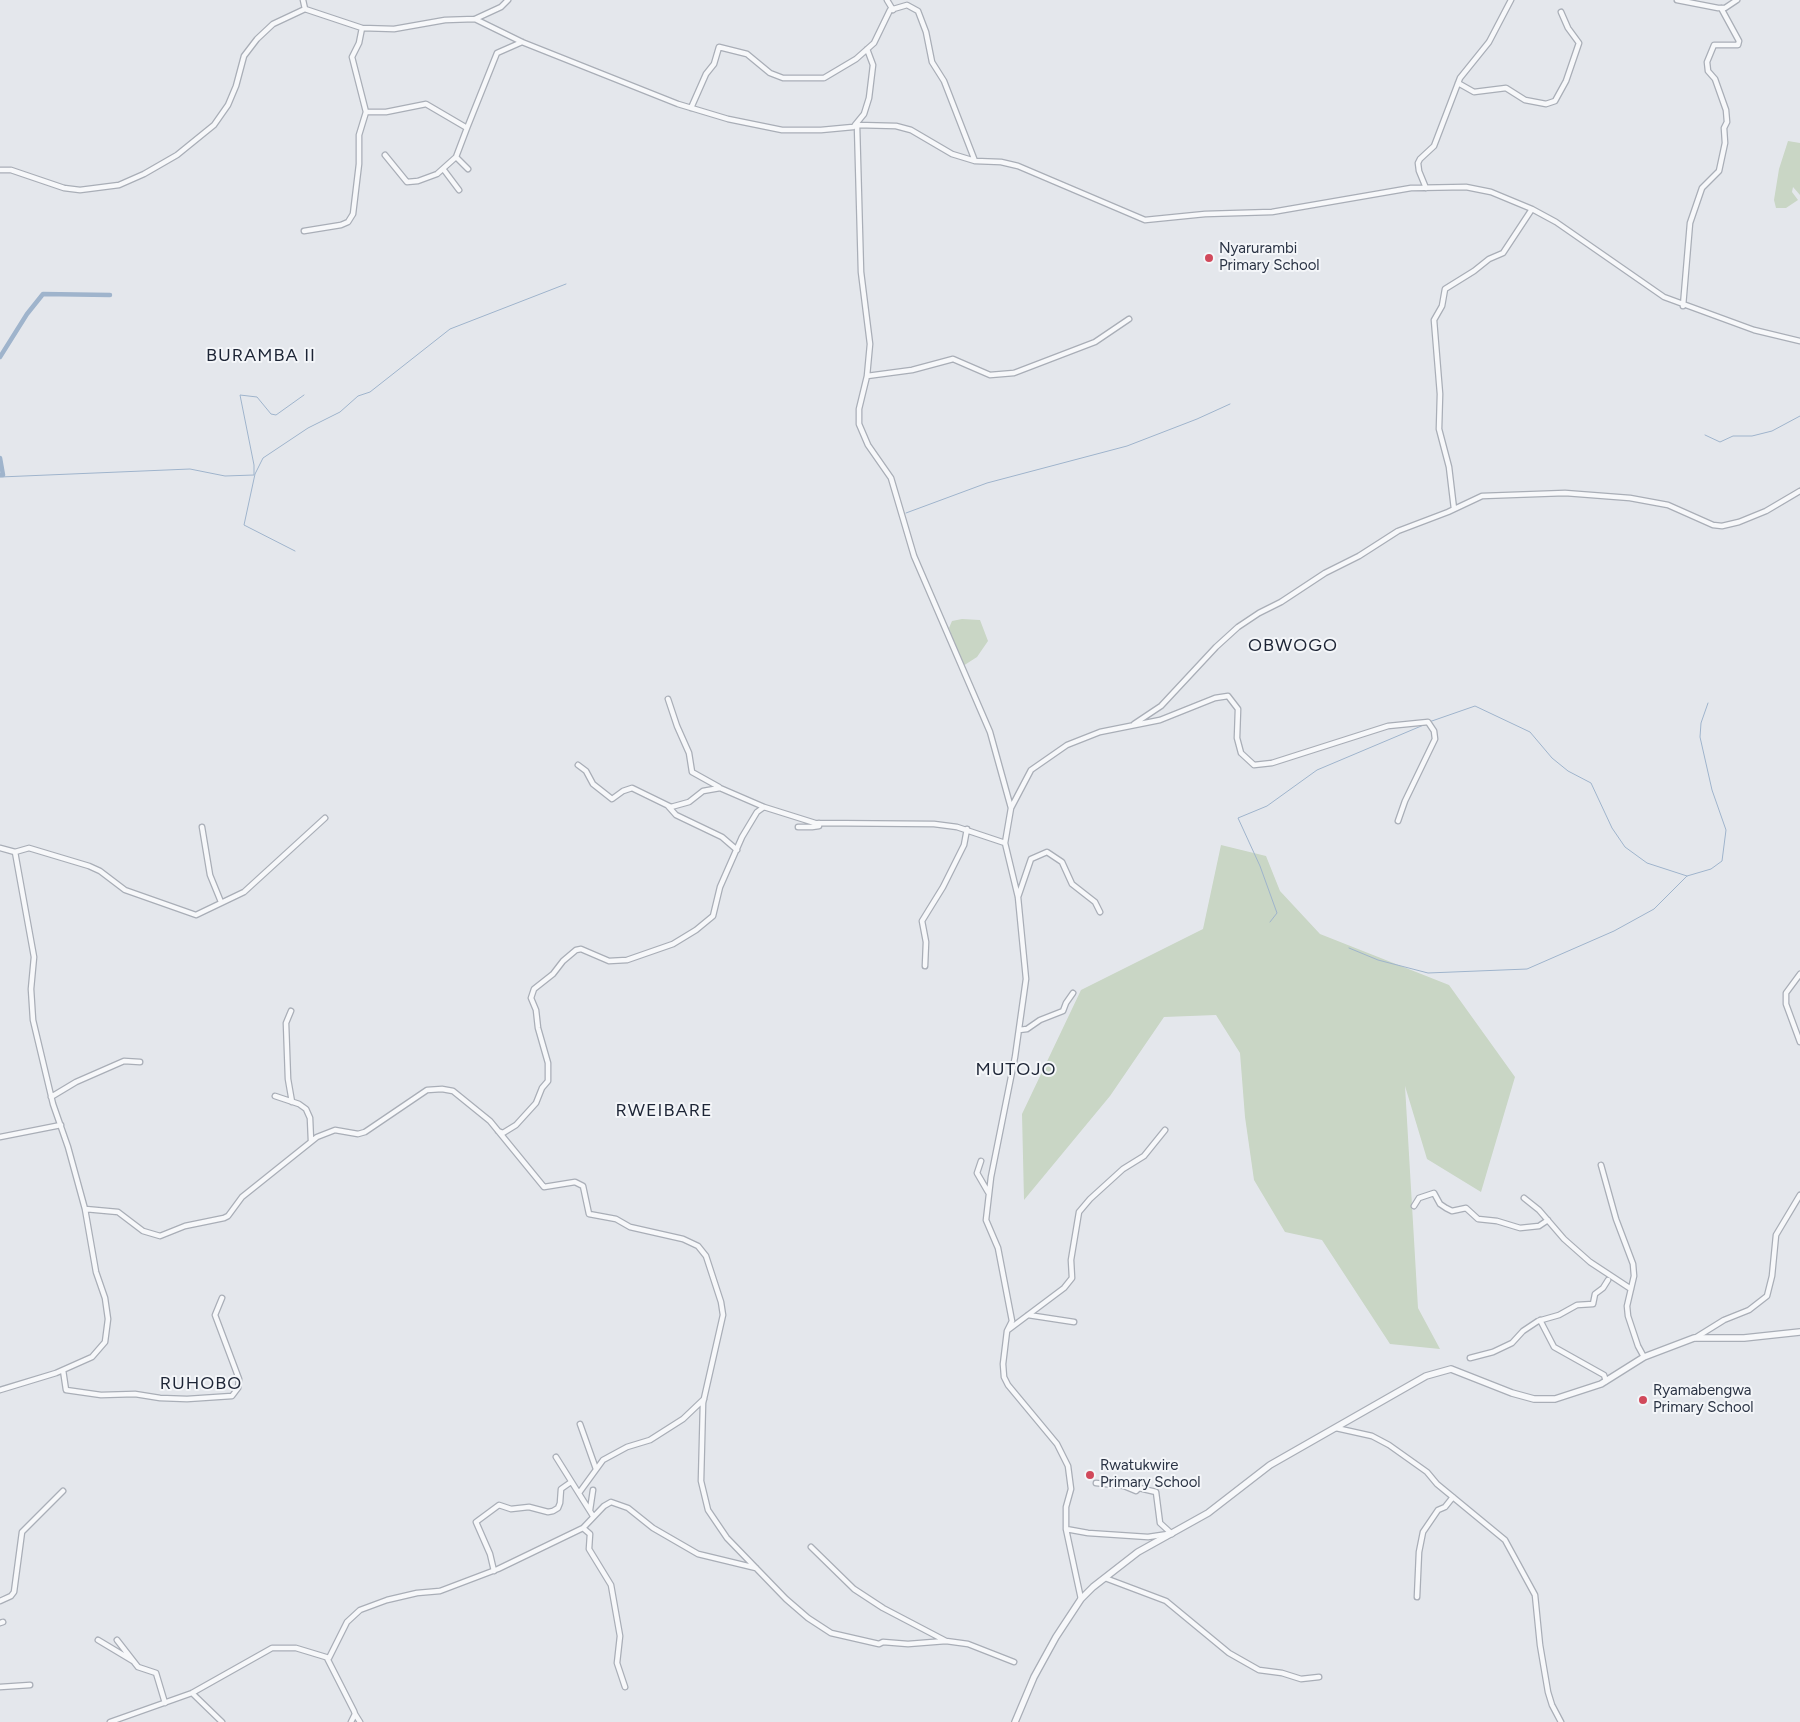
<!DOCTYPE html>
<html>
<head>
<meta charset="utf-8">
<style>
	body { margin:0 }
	canvas { display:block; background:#e4e7ec }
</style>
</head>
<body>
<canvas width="1800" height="1722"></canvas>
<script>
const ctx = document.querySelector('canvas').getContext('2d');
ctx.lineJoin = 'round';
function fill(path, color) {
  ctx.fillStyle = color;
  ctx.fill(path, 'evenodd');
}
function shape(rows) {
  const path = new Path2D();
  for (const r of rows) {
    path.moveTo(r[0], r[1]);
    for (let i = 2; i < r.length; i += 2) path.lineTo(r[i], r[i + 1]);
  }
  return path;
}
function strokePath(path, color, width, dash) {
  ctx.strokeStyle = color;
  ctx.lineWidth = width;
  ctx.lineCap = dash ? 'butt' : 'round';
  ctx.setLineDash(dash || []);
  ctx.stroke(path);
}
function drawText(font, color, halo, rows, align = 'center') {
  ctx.font = font + ' Figtree,sans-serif';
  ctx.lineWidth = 4;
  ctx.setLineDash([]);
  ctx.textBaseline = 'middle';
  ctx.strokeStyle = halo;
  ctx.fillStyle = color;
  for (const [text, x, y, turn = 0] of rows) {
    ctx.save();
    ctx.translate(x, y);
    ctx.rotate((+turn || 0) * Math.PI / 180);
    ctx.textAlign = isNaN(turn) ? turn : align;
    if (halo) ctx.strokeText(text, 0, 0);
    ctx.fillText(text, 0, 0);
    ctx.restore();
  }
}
fill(shape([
	[1788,141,1800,143,1800,195,1793,187,1792,192,1798,200,1786,208,1776,208,1774,200,1779,169],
	[962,619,980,620,988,641,977,657,963,666,949,628,952,621],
	[1221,845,1266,856,1280,891,1320,934,1449,985,1515,1077,1481,1192,1427,1159,1405,1086,1418,1308,1440,1349,1390,1344,1322,1240,1285,1232,1254,1180,1245,1117,1240,1053,1216,1015,1164,1017,1110,1096,1024,1200,1022,1114,1081,990,1203,929]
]), '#c9d6c5');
strokePath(shape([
	[1705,435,1720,442,1733,436,1752,436,1772,431,1800,416],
	[0,477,190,469,225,476,254,475,254,465,240,395,257,397,271,414,276,415,304,395],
	[906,513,987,483,1127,446,1197,419,1230,404],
	[295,551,244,525,255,474,263,458,308,428,340,412,358,396,370,392,450,329,566,284],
	[1429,722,1475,706,1530,732,1552,758,1568,771,1591,783,1612,828,1625,847,1647,863,1687,876],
	[1270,922,1277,913,1260,866,1238,818,1267,806,1317,770,1426,724],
	[1349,948,1378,960,1428,973,1527,969,1614,931,1654,909,1687,876,1711,869,1722,861,1726,830,1712,790,1700,737,1701,723,1708,703]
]), '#9fb4cc', 1);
strokePath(shape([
	[0,357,27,314,43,294,110,295],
	[0,458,3,475,0,475]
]), '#9fb4cc', 4.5);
const minor = shape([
	[303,0,305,9],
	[887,0,893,10],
	[1677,0,1718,8,1725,8,1737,0],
	[475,19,522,42,678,104,728,119,782,130,821,130,853,127,857,125,896,126,911,130,952,154,975,161,1001,162,1018,166,1145,220,1205,214,1272,212,1411,188,1466,187,1491,192,1532,209,1556,222,1664,297,1754,330,1800,341],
	[1458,83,1474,92,1506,88,1525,100,1546,104,1555,101,1566,81,1579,43,1568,28,1561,12],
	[691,108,706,74,714,64,719,47,747,54,770,73,783,78,824,78,856,59,874,43,890,10,907,5,918,11,926,32,932,62,944,81,975,161],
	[366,112,386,112,426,104,467,128,456,157,437,174,418,181,407,182,385,155],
	[855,125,864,114,869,98,873,65,867,49],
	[857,125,861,272,870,344,867,376,859,409,859,424,868,445,891,478,914,556,990,732,1011,808,1005,843,1018,897,1026,979,1015,1057,991,1177,986,1220,998,1248,1012,1321,1007,1331,1003,1364,1004,1377,1008,1385,1057,1444,1068,1466,1071,1489,1066,1507,1066,1529,1081,1599],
	[467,128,497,53,522,42],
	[456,157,468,169],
	[0,170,11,170,64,188,80,190,119,185,144,174,177,155,214,125,228,105,236,86,244,56,257,39,273,24,305,9,362,28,394,29,445,20,475,19,501,7,508,0],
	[444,170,459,190],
	[1426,188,1419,171,1418,163,1420,159,1434,146,1460,78,1489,42,1511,0],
	[304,231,341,225,348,222,353,214,359,164,359,135,366,112,352,57,359,43,362,28],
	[1683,306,1690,223,1702,188,1719,171,1725,143,1724,128,1727,122,1726,110,1715,79,1708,71,1707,62,1714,45,1738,45,1739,41,1721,8],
	[867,376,912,370,953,359,990,375,1014,373,1095,342,1129,319],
	[1454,509,1449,467,1439,429,1440,394,1434,320,1442,306,1445,289,1474,271,1489,259,1503,253,1532,209],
	[668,699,677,726,689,753,692,772,719,787],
	[1134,724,1161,706,1216,647,1238,627,1259,613,1281,602,1325,573,1359,556,1398,531,1448,512,1482,496,1565,493,1630,498,1668,505,1713,525,1722,526,1739,522,1766,511,1800,491],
	[578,765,586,771,593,784,612,799,623,791,632,788,671,807,689,802,703,791,720,788,764,807],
	[668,806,676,815,722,837,737,850],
	[1011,808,1031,770,1067,745,1100,732,1160,720,1215,698,1228,696,1238,709,1237,738,1241,753,1254,765,1272,763,1388,726,1428,722,1434,731,1435,739,1405,801,1398,821],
	[202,827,210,875,221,902],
	[798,827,812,827,819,826,819,823],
	[0,848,15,852],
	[1018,897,1031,859,1047,852,1062,862,1072,884,1095,902,1100,912],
	[925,966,926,942,922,921,943,887,964,845,967,829],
	[1800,974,1786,993,1786,1004,1800,1042],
	[291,1011,286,1023,288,1079,292,1102],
	[1019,1030,1027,1029,1040,1020,1063,1011,1066,1003,1073,993],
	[275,1096,299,1104,306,1109,310,1118,311,1141],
	[51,1097,76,1082,124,1061,140,1062],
	[498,1131,503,1133,516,1125,536,1103,542,1088,548,1081,548,1063,538,1028,536,1010,531,998,534,989,553,974,563,961,576,950,581,949,609,961,627,960,673,944,696,930,713,916,720,887,742,837,757,812,764,807,815,823,934,824,957,827,1005,843],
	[0,1137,61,1125],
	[981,1161,977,1173,988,1192],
	[1601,1165,1616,1219,1633,1264,1634,1276,1627,1306,1628,1316,1638,1346,1644,1357],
	[1524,1198,1539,1210,1564,1239,1590,1262,1631,1289],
	[1414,1206,1419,1198,1434,1193,1440,1204,1446,1208,1452,1211,1466,1208,1478,1219,1497,1221,1520,1228,1539,1226,1548,1220],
	[85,1209,118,1212,143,1231,160,1236,185,1226,224,1218,228,1216,242,1197,317,1137,335,1130,358,1134,365,1132,427,1090,442,1089,453,1091,490,1121,544,1187,575,1182,583,1186,589,1214,616,1219,630,1227,683,1239,698,1246,706,1256,721,1302,723,1315,703,1403,701,1481,708,1510,727,1538,786,1599,808,1618,831,1633,879,1644,883,1642,908,1644,946,1641],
	[1028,1315,1074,1322],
	[1540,1320,1554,1347,1604,1375,1606,1381],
	[1008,1330,1064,1288,1072,1278,1071,1260,1079,1212,1090,1199,1123,1169,1144,1156,1165,1130],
	[1695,1338,1724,1320,1749,1310,1767,1296,1772,1276,1776,1235,1800,1195],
	[1470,1358,1493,1352,1512,1343,1523,1331,1538,1321,1559,1315,1577,1305,1593,1304,1595,1294,1603,1288,1608,1280],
	[63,1370,66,1390,101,1395,135,1394,160,1398,187,1399,232,1396,238,1388,239,1379,215,1315,222,1298],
	[0,1390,56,1373,92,1357,105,1342,108,1319,105,1298,96,1272,85,1209,68,1147,53,1104,33,1020,31,989,34,957,15,852,29,848,89,866,100,871,125,890,196,915,244,892,325,818],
	[580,1424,596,1469],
	[1336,1428,1372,1436,1389,1445,1427,1472,1437,1484,1505,1540,1535,1595,1540,1645,1548,1692,1552,1705,1561,1722],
	[556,1457,593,1516],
	[1096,1483,1124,1486,1136,1491,1139,1488,1156,1492,1160,1523,1172,1534],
	[579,1493,603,1460,627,1447,650,1440,683,1419,704,1399],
	[590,1510,593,1490],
	[583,1528,590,1534,589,1549,611,1585,620,1636,617,1663,625,1687],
	[1066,1529,1088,1533,1148,1537,1168,1534],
	[811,1547,854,1589,883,1608,946,1641,968,1644,1014,1662],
	[494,1571,490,1554,476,1522,499,1505,511,1509,529,1507,548,1512,553,1511,558,1508,560,1503,561,1489,571,1482],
	[1105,1578,1166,1601,1229,1653,1259,1670,1282,1673,1301,1679,1319,1677],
	[1417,1597,1419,1552,1423,1532,1438,1510,1445,1507,1453,1497],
	[0,1601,11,1596,14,1592,22,1532,63,1491],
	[0,1623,3,1622],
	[98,1640,133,1661],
	[117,1640,138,1667,156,1673,165,1703],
	[327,1658,354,1711,355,1714,351,1722],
	[0,1687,30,1685],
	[192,1693,222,1722],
	[355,1714,360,1722],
	[110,1722,192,1693,272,1648,296,1648,329,1658,347,1622,360,1610,387,1600,417,1593,440,1591,498,1569,583,1528,604,1506,611,1502,628,1508,653,1528,698,1554,756,1568]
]);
const tertiary = shape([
	[1015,1722,1034,1677,1056,1637,1081,1599,1093,1587,1138,1552,1208,1513,1270,1465,1426,1376,1451,1369,1512,1393,1534,1399,1555,1399,1601,1384,1644,1357,1694,1338,1744,1338,1800,1332]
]);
strokePath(minor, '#a9aeb7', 7);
strokePath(tertiary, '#a9aeb7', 8);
strokePath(minor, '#f7f8fa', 4.5);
strokePath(tertiary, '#f7f8fa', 5.5);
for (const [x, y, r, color] of [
	[1209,258,5,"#d1495b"],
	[1643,1400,5,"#d1495b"],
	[1090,1475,5,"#d1495b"]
]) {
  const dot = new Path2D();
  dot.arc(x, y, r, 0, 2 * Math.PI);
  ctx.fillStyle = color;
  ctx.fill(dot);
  strokePath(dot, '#f4f6f9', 2);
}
drawText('15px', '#2b3445', '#f4f6f9', [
	["Nyarurambi",1219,249],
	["Primary School",1219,266],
	["Ryamabengwa",1653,1391],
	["Primary School",1653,1408],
	["Rwatukwire",1100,1466],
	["Primary School",1100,1483]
], 'left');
ctx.letterSpacing = '1px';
drawText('18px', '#1d2536', '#f4f6f9', [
	["BURAMBA II",261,356],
	["OBWOGO",1293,646],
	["MUTOJO",1016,1070],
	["RWEIBARE",664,1111],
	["RUHOBO",201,1384]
]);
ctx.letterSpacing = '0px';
</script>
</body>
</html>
